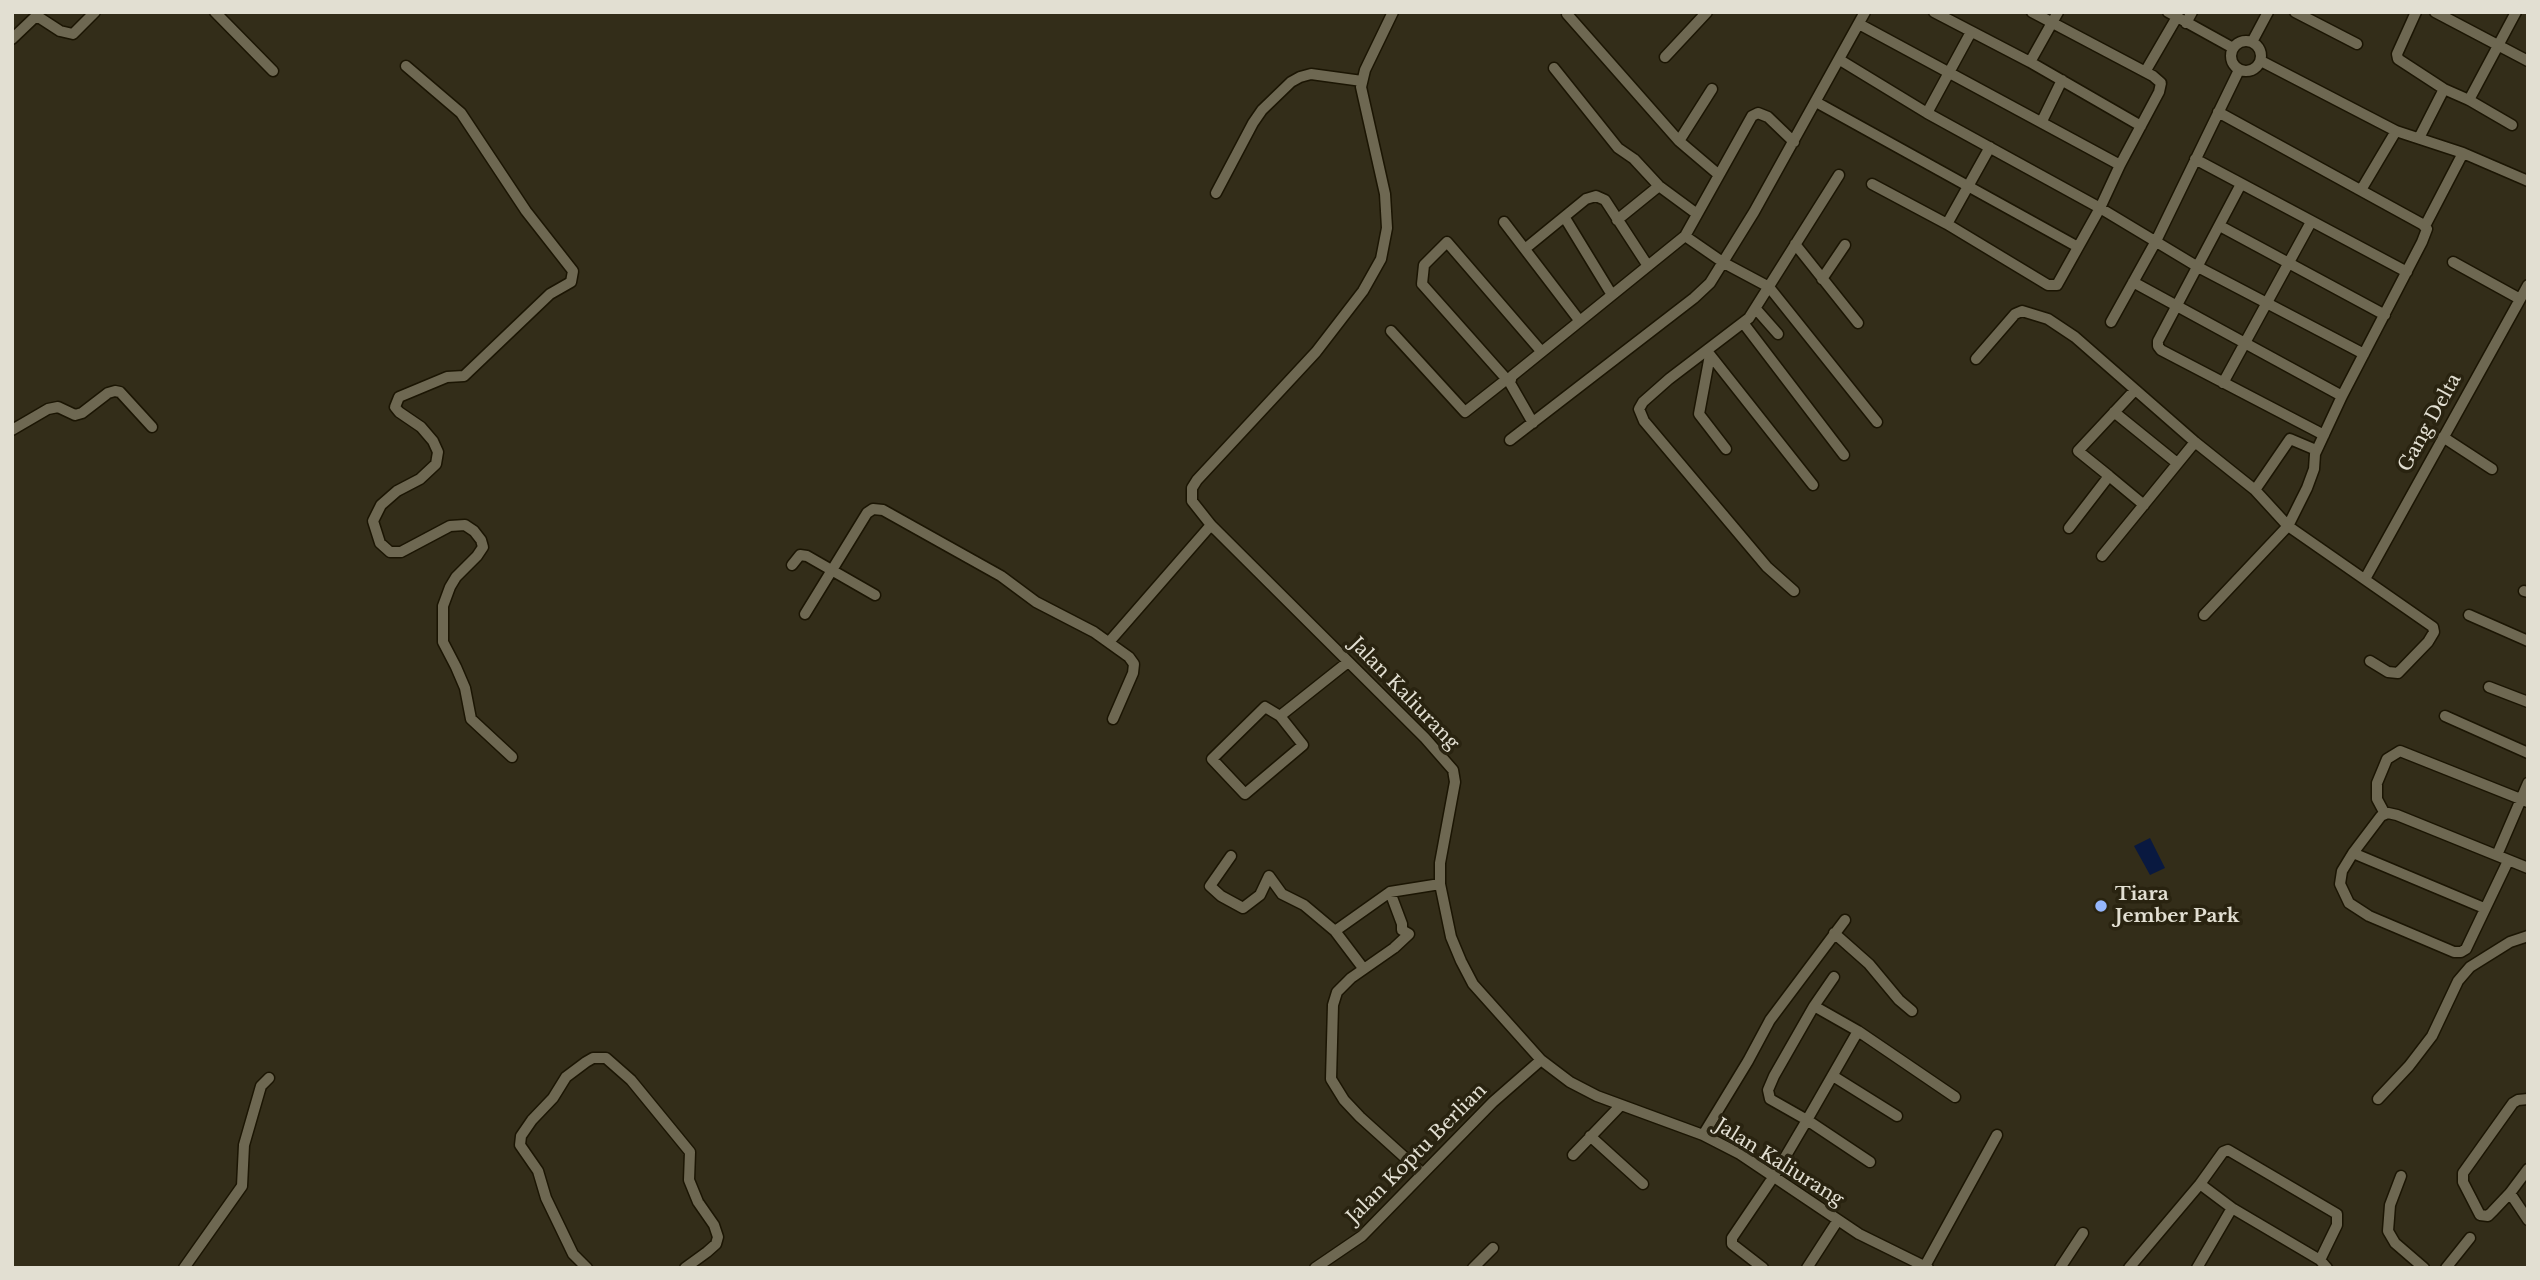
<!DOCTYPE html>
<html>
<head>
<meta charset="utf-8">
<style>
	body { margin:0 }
	#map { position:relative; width:2540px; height:1280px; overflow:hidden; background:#332d19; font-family:"Libre Baskerville",serif }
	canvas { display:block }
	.frame { position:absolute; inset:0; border:14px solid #e2dfd2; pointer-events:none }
</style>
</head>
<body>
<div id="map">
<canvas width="2540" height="1280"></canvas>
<div class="frame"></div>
</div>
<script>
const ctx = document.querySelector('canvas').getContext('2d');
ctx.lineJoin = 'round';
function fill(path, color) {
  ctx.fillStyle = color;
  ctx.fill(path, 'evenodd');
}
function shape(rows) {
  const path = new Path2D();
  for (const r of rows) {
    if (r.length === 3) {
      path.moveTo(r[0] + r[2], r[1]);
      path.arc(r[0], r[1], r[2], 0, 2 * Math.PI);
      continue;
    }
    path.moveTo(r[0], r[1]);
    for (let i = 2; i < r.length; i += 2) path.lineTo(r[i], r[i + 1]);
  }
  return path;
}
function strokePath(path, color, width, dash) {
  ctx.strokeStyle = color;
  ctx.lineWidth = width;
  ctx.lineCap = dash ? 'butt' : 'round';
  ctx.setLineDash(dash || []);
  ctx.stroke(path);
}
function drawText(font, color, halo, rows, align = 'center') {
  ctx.font = font + ' "Libre Baskerville",serif';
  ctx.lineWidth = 7;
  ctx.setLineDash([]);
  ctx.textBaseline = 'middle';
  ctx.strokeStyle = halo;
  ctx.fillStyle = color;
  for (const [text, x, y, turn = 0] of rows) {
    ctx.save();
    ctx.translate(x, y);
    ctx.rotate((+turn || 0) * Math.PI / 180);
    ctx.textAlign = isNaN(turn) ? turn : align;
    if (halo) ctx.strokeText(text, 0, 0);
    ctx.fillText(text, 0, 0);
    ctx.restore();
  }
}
fill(shape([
	[2150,838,2165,868,2150,875,2134,846]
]), '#091940');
const street = shape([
	[215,12,273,71],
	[1393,12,1365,70,1361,87,1385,194,1387,228,1381,259,1363,291,1316,352,1197,480,1192,488,1192,501,1211,525,1425,738,1453,770,1455,782,1440,863,1440,884,1451,937,1461,961,1473,984,1541,1060,1570,1082,1597,1096,1703,1135,1740,1154,1859,1234,1928,1268],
	[1934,12,2030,62,2141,126],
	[2168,12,2233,48],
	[2295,12,2357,44],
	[2416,12,2397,54,2398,59,2444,89,2469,100,2512,125],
	[2435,12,2528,61],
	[1567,14,1679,141,1719,175],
	[2186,23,2192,12],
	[1859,24,2120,165],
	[12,39,34,18,40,18,60,31,73,34,95,12],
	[2246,56,15],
	[2252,42,2268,12],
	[1665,57,1707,12],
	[1840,60,1927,113,2100,208,2198,267,2364,354],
	[2261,61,2396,131,2463,153,2528,181],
	[2030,62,2058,12],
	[406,66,461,113,526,211,573,271,571,282,550,294,464,376,447,377,399,397,395,407,399,412,421,427,433,441,438,452,436,464,420,479,397,491,381,505,373,521,380,543,390,552,401,552,450,526,465,525,474,531,481,540,483,547,477,556,456,577,450,587,443,606,443,642,456,667,465,688,471,719,512,757],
	[1554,68,1618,148,1634,159,1659,186,1697,214],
	[2145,72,2177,17],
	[2469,100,2516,12],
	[1816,102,2078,247],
	[1927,113,1971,32],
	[2042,121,2062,80],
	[2419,138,2444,89],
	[1679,141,1712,89],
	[2195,159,2407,272],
	[1872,184,1947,224,2048,285,2057,285,2100,208,2120,165,2159,92,2161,83,2153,76,2032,12],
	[2241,184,2158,341,2158,346,2161,350,2324,435],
	[2361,190,2396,131],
	[1216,193,1253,123,1262,110,1291,82,1300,77,1311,74,1362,81],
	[1565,218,1612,295],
	[1617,220,1659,186],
	[1504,222,1579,320],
	[1947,224,1990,147],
	[2220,226,2385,315],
	[2425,226,2463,153],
	[1685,236,1724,263,1769,287,1877,422],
	[1795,244,1858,323],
	[1526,248,1586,199,1596,196,1605,200,1648,266],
	[2453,262,2520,299],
	[1822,279,1845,245],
	[2133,282,2342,396],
	[1756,309,1778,334],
	[2111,322,2156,241,2239,70],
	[1744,324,1844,455],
	[1391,331,1465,412,1507,379],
	[1707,351,1813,485],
	[1710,355,1699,414,1726,449],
	[1976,359,2015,314,2022,311,2048,319,2075,337,2195,442,2255,490,2288,526,2433,627,2434,632,2428,642,2398,673,2388,672,2370,661],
	[1510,383,1422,284,1424,265,1447,242,1541,351],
	[2223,383,2311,222],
	[2114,412,2177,463],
	[1533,423,1510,383,1512,376,1685,236,1752,116,1758,113,1768,117,1794,142],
	[12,430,48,409,58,407,75,415,82,413,108,393,115,391,120,392,152,427],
	[2443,437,2492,469],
	[1510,440,1694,298,1710,283,1754,212,1865,12],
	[2109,476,2078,451,2135,390],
	[2255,490,2290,439,2316,450],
	[2069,528,2109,476,2144,505],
	[2102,556,2195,442],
	[792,565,800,555,807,556,875,595],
	[2365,579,2528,285],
	[1794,591,1767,567,1644,421,1639,409,1643,402,1669,379,1749,318,1839,175],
	[2524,591,2528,592],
	[805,614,867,513,873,509,883,510,1001,576,1036,602,1094,632,1129,657,1134,664,1133,673,1113,719],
	[2204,615,2288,526,2307,488,2314,469,2315,454,2342,396,2422,242,2427,229,2422,224,2218,112],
	[2469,615,2528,641],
	[1109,642,1211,525],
	[2489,687,2528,702],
	[1280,716,1303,745,1245,794,1212,759,1265,707,1280,716,1348,662],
	[2445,716,2528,753],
	[2385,814,2377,799,2377,783,2387,759,2400,751,2528,802],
	[2353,853,2484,908],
	[2497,855,2528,783],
	[1231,856,1210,886,1221,896,1243,908,1260,895,1269,876,1282,894,1304,905,1335,931,1363,968],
	[2508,861,2466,949,2461,952,2454,952,2369,916,2349,903,2340,884,2342,871,2353,853,2381,816,2388,813,2397,815,2528,868],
	[1390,892,1402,924,1402,930,1409,934,1394,948,1351,978,1337,992,1333,1005,1331,1079,1344,1100,1360,1117,1422,1173],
	[1335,931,1390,892,1440,884],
	[1834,933,1869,964,1899,1000,1912,1011],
	[1834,977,1814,1006,1774,1076,1768,1090,1770,1099,1807,1120,1858,1031],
	[1814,1006,1858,1031,1955,1097],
	[1833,1076,1897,1116],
	[2378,1099,2409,1066,2432,1036,2458,981,2470,967,2510,942,2528,936],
	[2528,1099,2518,1100,2513,1103,2463,1173,2463,1182,2480,1215,2488,1216,2492,1212,2510,1193,2528,1169],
	[1703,1135,1748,1061,1770,1020,1845,920],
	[1590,1136,1643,1184],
	[1573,1155,1621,1105],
	[2401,1176,2390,1205,2388,1231,2395,1243,2424,1268],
	[2200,1184,2232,1208,2320,1260,2327,1268],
	[2510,1193,2528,1220],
	[1925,1266,1997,1135],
	[184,1268,242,1186,244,1145,261,1086,269,1078],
	[587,1268,573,1254,546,1198,538,1171,520,1145,521,1136,532,1120,553,1098,566,1077,586,1062,593,1058,606,1058,631,1080,690,1152,689,1180,698,1202,714,1225,718,1237,716,1244,707,1252,685,1268],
	[1315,1268,1362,1236,1493,1102,1541,1060],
	[1473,1268,1493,1248],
	[1763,1268,1732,1244,1732,1238,1774,1176,1807,1120,1870,1162],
	[1807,1268,1838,1220],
	[2060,1268,2083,1233],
	[2129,1268,2200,1184,2223,1152,2228,1150,2337,1214,2337,1225,2320,1260],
	[2197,1268,2232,1208],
	[2446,1268,2470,1238]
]);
strokePath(street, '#1b1503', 13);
strokePath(street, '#6e6852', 10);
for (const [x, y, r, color] of [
	[2101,906,7,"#95b7fd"]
]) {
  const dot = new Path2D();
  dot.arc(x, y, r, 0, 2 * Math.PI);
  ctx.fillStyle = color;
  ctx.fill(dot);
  strokePath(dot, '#292310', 2.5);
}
drawText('19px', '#e2dfd2', '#292310', [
	["Gang Delta",2430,423,-61],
	["Jalan Kaliurang",1404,694,46],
	["Jalan Koptu Berlian",1417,1154,-45],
	["Jalan Kaliurang",1779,1163,32]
]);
drawText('bold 19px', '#e2dfd2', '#292310', [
	["Tiara",2115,895],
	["Jember Park",2115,917]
], 'left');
</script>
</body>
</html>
